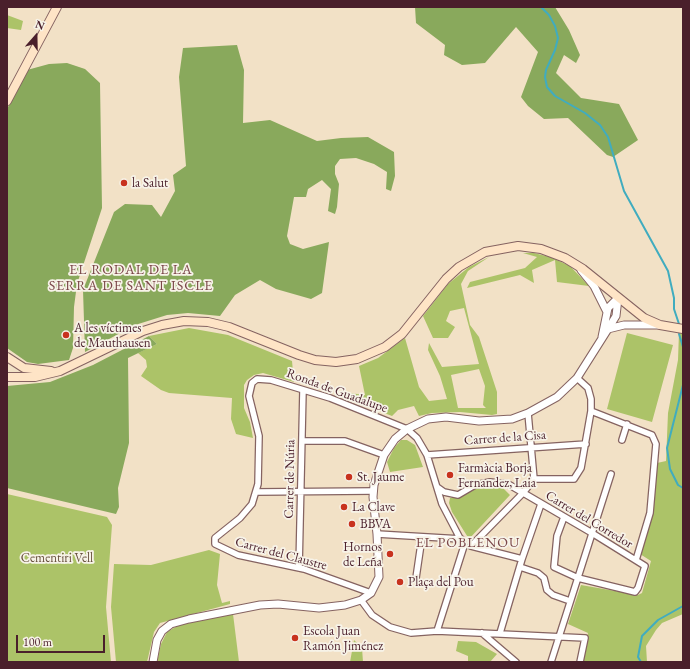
<!DOCTYPE html>
<html>
<head>
<meta charset="utf-8">
<style>
	body { margin:0 }
	#map { position:relative; width:690px; height:669px; overflow:hidden; background:#f2e1c6; font-family:"EB Garamond",serif }
	canvas { display:block }
	.frame { position:absolute; inset:0; border:8px solid #4a1f2b; pointer-events:none }
	.north { position:absolute; left:16px; top:16px; width:40px; height:40px; -webkit-text-stroke:3px #f7f3e8; paint-order:stroke; rotate:20deg; font-size:11px; font-weight:700; line-height:16px; text-align:center; color:#4a1f2b }
	.north::after { content:''; display:block; margin:auto; width:14px; height:18px; background:#4a1f2b; clip-path:polygon(50% 0,100% 100%,50% 72%,0 100%) }
	.scale { position:absolute; left:16px; top:635px; width:89px; height:18px; box-sizing:border-box; border:2px solid #4a1f2b; border-top:0; padding-left:5px; font-size:12px; line-height:14px; white-space:nowrap; color:#4a1f2b; -webkit-text-stroke:3px #f7f3e8; paint-order:stroke }
</style>
</head>
<body>
<div id="map">
<canvas width="690" height="669"></canvas>
<div class="frame"></div>
<div class="north">N</div>
<div class="scale">100 m</div>
</div>
<script>
const ctx = document.querySelector('canvas').getContext('2d');
ctx.lineJoin = 'round';
function fill(path, color) {
  ctx.fillStyle = color;
  ctx.fill(path, 'evenodd');
}
function shape(rows) {
  const path = new Path2D();
  for (const r of rows) {
    path.moveTo(r[0], r[1]);
    for (let i = 2; i < r.length; i += 2) path.lineTo(r[i], r[i + 1]);
  }
  return path;
}
function strokePath(path, color, width, dash) {
  ctx.strokeStyle = color;
  ctx.lineWidth = width;
  ctx.lineCap = dash ? 'butt' : 'round';
  ctx.setLineDash(dash || []);
  ctx.stroke(path);
}
function drawText(font, color, halo, rows, align = 'center') {
  ctx.font = font + ' "EB Garamond",serif';
  ctx.lineWidth = 3.5;
  ctx.setLineDash([]);
  ctx.textBaseline = 'middle';
  ctx.strokeStyle = halo;
  ctx.fillStyle = color;
  for (const [text, x, y, turn = 0] of rows) {
    ctx.save();
    ctx.translate(x, y);
    ctx.rotate((+turn || 0) * Math.PI / 180);
    ctx.textAlign = isNaN(turn) ? turn : align;
    if (halo) ctx.strokeText(text, 0, 0);
    ctx.fillText(text, 0, 0);
    ctx.restore();
  }
}
fill(shape([
	[7,15,23,21,21,30,7,28],
	[523,253,534,253,550,257,570,266,589,286,557,282,555,260,532,270,534,283,520,275,467,288,470,282,525,268,537,257],
	[489,257,468,271,461,284,470,325,479,337,497,392,497,414,492,415,460,412,432,413,419,416,414,406,398,410,392,416,346,398,349,393,365,395,359,366,378,358,405,338,419,387,429,401,447,399,440,376,428,350,429,343,442,367,479,364,464,308,450,311,446,321,455,327,448,338,433,338,423,316,448,284,469,267],
	[479,369,485,386,483,405,486,408,458,408,451,375],
	[189,328,228,335,292,361,294,382,263,373,254,375,247,380,244,385,244,408,250,422,253,438,236,434,231,419,232,398,169,393,161,390,141,376,147,367,146,360,138,353,157,344,149,336],
	[679,332,683,333,683,614,662,623,656,630,646,646,647,662,581,662,588,633,568,624,581,585,638,595,642,593,651,561,640,554,650,520,657,463,666,461,668,413,678,360],
	[627,333,673,345,652,422,607,409],
	[401,440,407,440,415,445,423,467,390,472,387,462,394,448],
	[491,485,503,488,510,495,469,539,452,512,449,503,450,498,460,497,475,489],
	[7,494,107,517,112,525,106,607,111,662,7,662],
	[209,550,220,554,217,585,222,603,230,601,230,604,160,623,154,632,147,662,116,662,111,607,114,564,151,565],
	[233,614,239,662,157,662,161,644,167,632,179,625],
	[354,640,362,648,363,662,350,662],
	[458,641,476,642,497,654,490,662,468,662,468,656,456,651]
]), '#acc368');
fill(shape([
	[415,7,555,7,569,30,580,55,576,63,564,55,556,73,581,98,619,104,638,140,613,157,607,155,568,118,544,119,528,106,521,97,538,52,516,27,485,63,462,65,444,55,445,45,416,23],
	[237,45,244,70,243,123,270,120,317,141,341,138,368,137,394,152,395,176,391,191,386,189,387,172,374,164,356,158,340,159,335,166,335,174,339,184,337,207,335,214,328,211,331,189,322,180,308,189,306,197,294,197,287,236,290,244,303,249,329,242,322,293,311,299,276,289,260,280,235,295,220,316,188,313,167,315,135,325,85,352,83,290,114,212,125,204,152,205,161,217,175,191,173,175,186,166,179,77,183,48],
	[67,63,85,69,100,83,102,208,77,284,74,307,73,348,69,360,38,364,27,362,7,348,7,109,27,70,49,64],
	[149,336,157,344,128,358,129,443,118,488,119,507,116,514,7,488,7,386,50,382,93,365]
]), '#89a95c');
strokePath(shape([
	[541,7,549,15,555,26,558,38,555,50,546,70,545,77,547,87,555,96,585,113,600,125,608,137,624,191,668,271,674,298,674,309,679,324],
	[679,334,683,347],
	[683,385,667,448,670,469,678,485,683,488],
	[641,662,638,657,642,636,658,620,683,606]
]), '#40acbf', 2);
const minor = shape([
	[591,411,652,435,656,444,650,513,636,560],
	[528,413,534,479],
	[622,440,627,424],
	[302,441,345,441,384,455],
	[427,455,586,444],
	[534,479,574,479,581,468,591,411,591,399,588,388,577,378],
	[437,487,444,492,458,495,475,485,490,482,508,484,592,533,645,566,638,588,635,592,578,578,554,567,557,536,564,517],
	[256,492,373,491],
	[377,534,461,539],
	[522,559,471,546,523,493,534,479],
	[520,567,538,573,544,578,547,590,553,595,570,601],
	[299,568,303,390],
	[416,578,422,537],
	[371,593,304,569,238,555,215,544,215,538,240,518,252,504,258,484,259,436,249,396,252,383,257,379,271,380,330,398,407,429,417,438,427,455,442,504,464,546,437,631],
	[361,600,372,615,390,627,411,633,437,631,585,638,580,662],
	[482,633,516,662],
	[500,633,522,559,541,504],
	[551,662,611,474]
]);
const tertiary = shape([
	[581,270,594,286,607,312],
	[608,329,624,325,659,325],
	[602,337,608,308,618,298],
	[153,662,157,640,162,631,171,624,189,619,260,605,278,604,319,608,345,605,361,600,371,593,379,577,377,534,373,497,374,485,384,455,395,439,407,429,428,419,446,417,479,421,512,419,528,413,557,397,577,378,608,329,616,316,618,298]
]);
const secondary = shape([
	[7,101,57,7],
	[7,357,24,368,51,371],
	[7,377,35,377,60,371,143,331,162,325,184,321,208,322,229,327,299,355,315,360,336,362,357,359,385,347,402,334,446,279,459,267,485,252,518,246,541,249,565,258,583,269,644,318,660,325,683,329]
]);
strokePath(minor, '#856361', 8);
strokePath(tertiary, '#856361', 9);
strokePath(secondary, '#856361', 10);
strokePath(minor, '#fff', 5.5);
strokePath(tertiary, '#fff', 7);
strokePath(secondary, '#fee4c6', 8);
for (const [x, y, r, color] of [
	[124,183,4,"#c8321e"],
	[66,335,4,"#c8321e"],
	[450,475,4,"#c8321e"],
	[349,477,4,"#c8321e"],
	[344,507,4,"#c8321e"],
	[352,524,4,"#c8321e"],
	[390,554,4,"#c8321e"],
	[400,582,4,"#c8321e"],
	[295,638,4,"#c8321e"]
]) {
  const dot = new Path2D();
  dot.arc(x, y, r, 0, 2 * Math.PI);
  ctx.fillStyle = color;
  ctx.fill(dot);
  strokePath(dot, '#f7f3e8', 1.5);
}
drawText('13px', '#4a1f2b', '#f7f3e8', [
	["la Salut",132,183],
	["A les víctimes",74,328],
	["de Mauthausen",74,343],
	["Farmàcia Borja",458,468],
	["Fernandez, Laia",458,483],
	["St. Jaume",357,477],
	["La Clave",352,507],
	["BBVA",360,524],
	["Hornos",382,547,"right"],
	["de Leña",382,562,"right"],
	["Plaça del Pou",408,582],
	["Escola Juan",303,631],
	["Ramón Jiménez",303,646]
], 'left');
drawText('13px', '#4a1f2b', '#f7f3e8', [
	["Ronda de Guadalupe",337,391,20],
	["Carrer de la Cisa",505,438,-4],
	["Carrer de Núria",290,479,-89],
	["Carrer del Corredor",589,520,31],
	["Carrer del Claustre",281,554,15]
]);
drawText('13px', '#67503d', '#f7f3e8', [
	["Cementiri Vell",57,558]
]);
ctx.letterSpacing = '1px';
drawText('14px', '#7b4749', '#f7f3e8', [
	["EL RODAL DE LA",131,270],
	["SERRA DE SANT ISCLE",131,286],
	["EL POBLENOU",468,543]
]);
ctx.letterSpacing = '0px';
</script>
</body>
</html>
